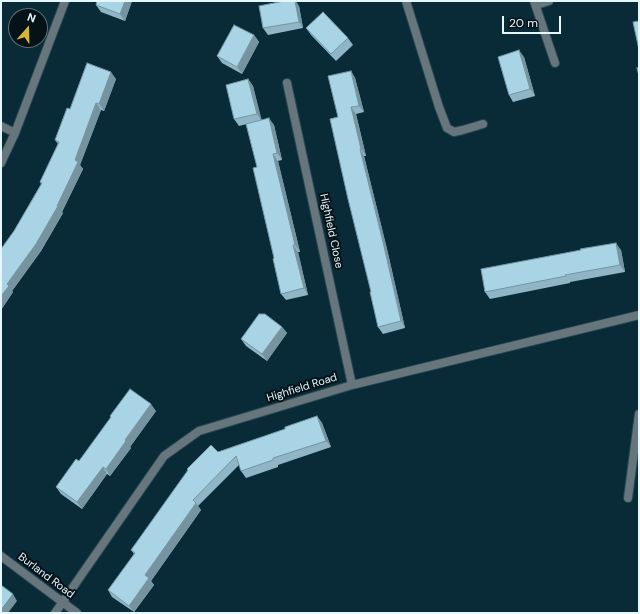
<!DOCTYPE html>
<html>
<head>
<meta charset="utf-8">
<style>
	body { margin:0 }
	#map { position:relative; width:640px; height:614px; overflow:hidden; background:#082b37; font-family:"DM Sans",sans-serif }
	canvas { display:block }
	.frame { position:absolute; inset:0; border:2px solid #e5f7ff; pointer-events:none }
	.north { position:absolute; left:8px; top:8px; width:40px; height:40px; box-sizing:border-box; background:#051217; border:1px solid #5f6e74; border-radius:50%; rotate:20deg; font-size:11px; font-weight:700; line-height:16px; text-align:center; color:#e5f7ff }
	.north::after { content:''; display:block; margin:auto; width:14px; height:18px; background:#d5b535; clip-path:polygon(50% 0,100% 100%,50% 72%,0 100%) }
	.scale { position:absolute; left:502px; top:16px; width:59px; height:18px; box-sizing:border-box; border:2px solid #e5f7ff; border-top:0; padding-left:5px; font-size:12px; line-height:14px; white-space:nowrap; color:#e5f7ff; -webkit-text-stroke:3px #051217; paint-order:stroke }
</style>
</head>
<body>
<div id="map">
<canvas width="640" height="614"></canvas>
<div class="frame"></div>
<div class="north">N</div>
<div class="scale">20 m</div>
</div>
<script>
const ctx = document.querySelector('canvas').getContext('2d');
ctx.lineJoin = 'round';
function shape(rows) {
  const path = new Path2D();
  for (const r of rows) {
    path.moveTo(r[0], r[1]);
    for (let i = 2; i < r.length; i += 2) path.lineTo(r[i], r[i + 1]);
  }
  return path;
}
function strokePath(path, color, width, dash) {
  ctx.strokeStyle = color;
  ctx.lineWidth = width;
  ctx.lineCap = dash ? 'butt' : 'round';
  ctx.setLineDash(dash || []);
  ctx.stroke(path);
}
function fill(path, color) {
  ctx.fillStyle = color;
  ctx.fill(path, 'evenodd');
}
function drawText(font, color, halo, rows, align = 'center') {
  ctx.font = font + ' "DM Sans",sans-serif';
  ctx.lineWidth = 4;
  ctx.setLineDash([]);
  ctx.textBaseline = 'middle';
  ctx.strokeStyle = halo;
  ctx.fillStyle = color;
  for (const [text, x, y, turn = 0] of rows) {
    ctx.save();
    ctx.translate(x, y);
    ctx.rotate((+turn || 0) * Math.PI / 180);
    ctx.textAlign = isNaN(turn) ? turn : align;
    if (halo) ctx.strokeText(text, 0, 0);
    ctx.fillText(text, 0, 0);
    ctx.restore();
  }
}
const service = shape([
	[406,1,439,107,447,128,454,132,463,130,483,124],
	[628,498,639,414]
]);
const minor = shape([
	[534,1,555,63],
	[536,5,549,1],
	[287,83,352,385],
	[1,126,15,133],
	[1,163,15,133,65,1],
	[1,556,77,613],
	[55,613,164,456,199,431,352,385,639,315]
]);
strokePath(service, '#274853', 10);
strokePath(minor, '#274853', 10);
strokePath(service, '#67767c', 8);
strokePath(minor, '#67767c', 8);
fill(shape([
	[97,1,132,1,125,21,101,12,96,5],
	[299,6,303,28,268,35,263,28],
	[306,28,348,38,353,45,336,61,311,35],
	[254,35,259,42,242,74,222,63,217,56],
	[524,57,535,96,513,102,509,95],
	[351,71,355,78,364,112,356,114,366,156,364,156,387,249,405,328,383,334,378,327,371,292,338,117],
	[116,79,104,111,101,110,80,165,83,169,62,212,63,213,41,251,12,291,13,292,1,310,1,249,14,231,41,184,40,182,58,144,55,140,70,109],
	[248,79,253,86,261,120,274,125,282,160,278,161,300,252,298,252,308,295,286,300,281,294,257,167,247,124,239,126,234,119],
	[621,250,625,272,570,282,570,283,490,299,485,292],
	[282,327,287,333,267,361,246,346,241,339],
	[156,411,130,447,131,448,110,476,107,474,82,509,61,494,56,487,79,461,111,418,110,416],
	[317,416,322,423,331,447,278,465,278,467,246,478,241,471,239,465,198,506,201,510,151,581,154,585,134,612,112,597,108,590,134,554,131,550,218,452,285,429]
]), '#90b6c5');
fill(shape([
	[125,1,132,1,125,21,120,14],
	[295,1,296,1,299,6,303,28,299,22],
	[254,35,259,42,242,74,237,67],
	[519,50,524,57,535,96,530,89],
	[351,71,355,78,364,112,359,106],
	[111,72,116,79,104,111,99,104],
	[248,79,253,86,262,121,257,114],
	[96,103,101,110,80,165,83,169,62,212,63,213,41,251,12,291,13,292,1,310,1,296,7,284,57,206,75,160],
	[351,107,356,114,366,156,361,149],
	[269,118,274,125,282,160,277,153],
	[360,149,364,156,387,249,405,328,401,321],
	[273,154,278,161,300,252,295,245],
	[616,243,621,250,625,272,620,265],
	[293,245,298,252,308,295,304,288],
	[282,327,287,333,267,361,262,354],
	[151,404,156,411,130,447,131,448,110,476,106,469,125,440],
	[317,416,322,423,331,447,326,441],
	[103,467,107,474,82,509,77,502],
	[196,503,201,510,151,581,154,585,134,612,129,606,145,575],
	[13,594,17,601,8,613,1,613,1,610]
]), '#7694a0');
const building = shape([
	[97,1,125,1,120,14,96,5,97,1],
	[284,1,295,1,299,22,263,28,259,6,284,1],
	[323,12,348,38,331,54,306,28,323,12],
	[639,21,639,50,633,22,639,21],
	[234,25,254,35,237,67,217,56,234,25],
	[519,50,530,89,509,95,498,57,519,50],
	[87,63,111,72,99,104,96,103,75,160,78,162,57,206,58,206,36,244,7,284,9,286,1,296,1,249,14,231,42,183,40,182,59,142,55,140,67,108,70,109,87,63],
	[637,68,639,68,639,76,637,68],
	[351,71,359,106,351,107,361,149,360,149,383,242,401,321,378,327,370,292,371,292,348,199,330,119,338,117,328,76,351,71],
	[248,79,257,114,234,119,226,85,248,79],
	[269,118,277,153,273,154,295,245,293,245,304,288,281,294,273,259,274,258,253,168,257,167,246,124,269,118],
	[616,243,620,265,565,275,566,276,485,292,481,269,581,250,580,249,616,243],
	[259,314,265,314,282,327,262,354,241,339,259,314],
	[130,389,151,404,125,440,126,441,106,469,103,467,77,502,56,487,76,459,79,461,111,417,110,416,130,389],
	[317,416,326,441,273,458,273,460,241,471,236,456,193,500,196,503,145,575,149,578,129,606,108,590,135,553,131,550,188,470,187,469,211,445,218,452,285,429,285,427,317,416],
	[1,585,13,594,1,610,1,585]
]);
fill(building, '#a8d4e5');
strokePath(building, '#7694a0', 1);
drawText('11px', '#e5f7ff', '#051217', [
	["Highfield Close",331,231,78],
	["Highfield Road",302,388,-17],
	["Burland Road",46,576,37]
]);
</script>
</body>
</html>
